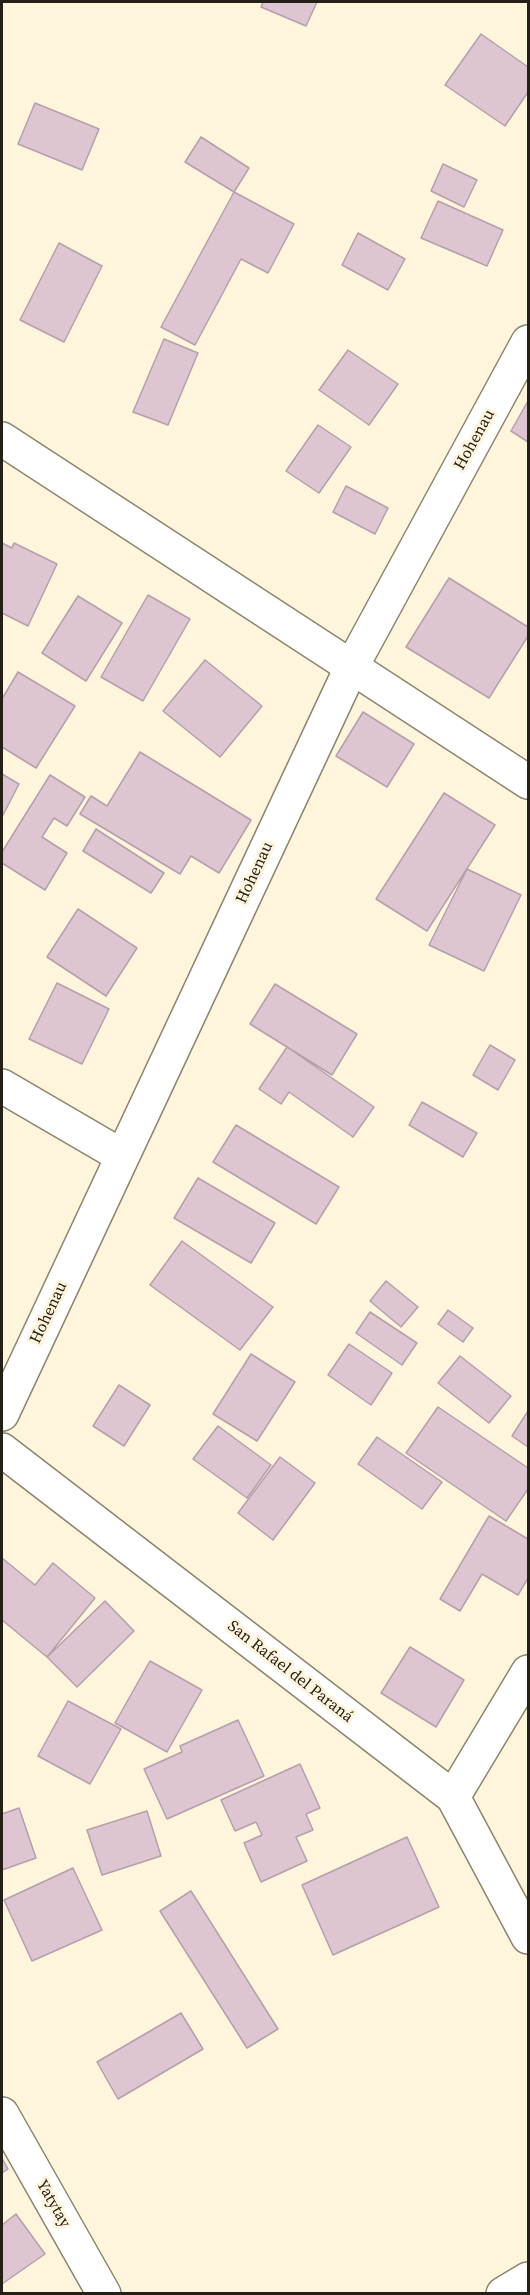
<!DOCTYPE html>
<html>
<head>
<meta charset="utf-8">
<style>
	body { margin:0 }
	#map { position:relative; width:530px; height:2295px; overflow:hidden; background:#fff5dd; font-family:"Source Serif 4",serif }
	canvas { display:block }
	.frame { position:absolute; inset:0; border:3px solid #242018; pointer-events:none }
</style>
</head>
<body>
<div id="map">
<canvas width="530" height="2295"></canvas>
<div class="frame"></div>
</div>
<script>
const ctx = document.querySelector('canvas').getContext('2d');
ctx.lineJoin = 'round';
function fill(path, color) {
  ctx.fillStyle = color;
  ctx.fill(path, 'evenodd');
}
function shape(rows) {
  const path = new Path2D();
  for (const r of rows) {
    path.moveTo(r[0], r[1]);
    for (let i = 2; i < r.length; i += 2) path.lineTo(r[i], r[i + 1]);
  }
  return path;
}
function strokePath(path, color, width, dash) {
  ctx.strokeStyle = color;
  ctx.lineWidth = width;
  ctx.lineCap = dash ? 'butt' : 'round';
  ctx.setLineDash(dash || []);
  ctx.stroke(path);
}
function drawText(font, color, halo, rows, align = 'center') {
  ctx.font = font + ' "Source Serif 4",serif';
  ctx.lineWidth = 6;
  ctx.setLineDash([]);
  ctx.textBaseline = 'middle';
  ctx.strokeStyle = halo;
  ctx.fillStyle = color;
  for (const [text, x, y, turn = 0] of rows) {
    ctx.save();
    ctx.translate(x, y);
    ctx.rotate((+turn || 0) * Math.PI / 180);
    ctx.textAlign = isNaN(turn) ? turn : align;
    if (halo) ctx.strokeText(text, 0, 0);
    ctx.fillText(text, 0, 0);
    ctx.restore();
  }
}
const building = shape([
	[263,2,317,2,306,26,261,7,263,2],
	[481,34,528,67,528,92,505,126,445,85,481,34],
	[35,103,99,129,82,170,18,144,35,103],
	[201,137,249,168,234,192,185,162,201,137],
	[443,164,477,180,464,207,431,191,443,164],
	[234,192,294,224,268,273,241,259,195,345,161,327,234,192],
	[438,201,503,230,487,266,421,238,438,201],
	[358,233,405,259,388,290,342,265,358,233],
	[59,243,102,266,64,342,20,320,59,243],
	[164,339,198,353,168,425,133,412,164,339],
	[348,350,398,384,369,425,319,390,348,350],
	[528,401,528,442,511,431,528,401],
	[318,425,351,447,319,493,286,471,318,425],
	[346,486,388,508,375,534,333,512,346,486],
	[2,543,12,548,14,543,57,564,28,626,2,613,2,543],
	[449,578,528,627,528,636,489,698,406,647,449,578],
	[148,595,190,619,143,701,101,677,148,595],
	[78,596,122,623,86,681,42,653,78,596],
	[205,660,262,706,220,757,163,711,205,660],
	[18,672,75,706,36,768,2,747,2,699,18,672],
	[363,712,414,744,387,787,336,756,363,712],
	[140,752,251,820,219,873,191,856,180,874,80,814,91,796,107,806,140,752],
	[2,774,19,784,2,817,2,774],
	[50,775,85,797,67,826,54,818,42,837,67,853,45,890,2,863,2,852,50,775],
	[444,793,495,825,427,931,376,899,444,793],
	[96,829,164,873,151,893,83,851,96,829],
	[467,869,521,895,484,971,429,945,467,869],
	[78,909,137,948,106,996,47,957,78,909],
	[57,983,109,1009,82,1064,29,1039,57,983],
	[275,984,357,1034,332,1075,250,1024,275,984],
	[490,1045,515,1060,498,1090,473,1075,490,1045],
	[287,1047,374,1107,353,1137,289,1092,281,1104,259,1089,287,1047],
	[422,1102,477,1133,463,1157,409,1125,422,1102],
	[236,1125,339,1187,316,1224,213,1162,236,1125],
	[198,1178,275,1223,251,1263,174,1218,198,1178],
	[182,1241,273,1307,240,1350,150,1285,182,1241],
	[386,1281,418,1307,401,1327,370,1301,386,1281],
	[448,1310,473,1328,463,1342,438,1324,448,1310],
	[370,1312,417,1343,402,1365,356,1333,370,1312],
	[349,1344,392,1373,371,1405,328,1375,349,1344],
	[251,1354,295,1382,257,1441,213,1414,251,1354],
	[460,1356,511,1396,489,1423,438,1383,460,1356],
	[119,1385,150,1405,124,1446,93,1426,119,1385],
	[438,1407,528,1468,528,1489,506,1521,406,1453,438,1407],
	[528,1411,528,1447,512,1436,528,1411],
	[218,1426,271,1465,247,1498,193,1459,218,1426],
	[377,1437,442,1482,422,1509,358,1464,377,1437],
	[280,1457,315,1483,273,1540,238,1513,280,1457],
	[489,1516,528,1539,528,1578,518,1595,482,1574,460,1611,440,1599,489,1516],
	[2,1558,35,1585,53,1563,95,1598,47,1657,2,1620,2,1558],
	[105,1601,134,1631,77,1687,47,1657,105,1601],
	[410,1647,464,1680,436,1727,381,1693,410,1647],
	[150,1661,202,1690,167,1752,115,1723,150,1661],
	[68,1701,121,1729,90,1784,38,1756,68,1701],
	[238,1720,264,1776,167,1819,144,1769,182,1752,180,1746,238,1720],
	[300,1764,320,1808,306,1814,313,1830,296,1837,307,1861,261,1882,244,1843,262,1835,256,1822,235,1831,221,1800,300,1764],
	[19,1808,36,1858,2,1870,2,1814,19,1808],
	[147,1811,161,1856,102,1875,87,1830,147,1811],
	[407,1837,439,1907,333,1955,302,1885,407,1837],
	[73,1868,102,1930,32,1961,4,1900,73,1868],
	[191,1891,278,2029,247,2048,160,1911,191,1891],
	[181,2013,203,2049,118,2099,97,2062,181,2013],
	[2,2158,8,2169,2,2173,2,2158],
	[16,2214,45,2254,2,2284,2,2225,16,2214]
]);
fill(building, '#dec5d2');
strokePath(building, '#b69eab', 1.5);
const minor = shape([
	[2,1086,122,1156],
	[2,1414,352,666,528,342],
	[2,1450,453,1797,528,1937],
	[453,1797,528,1672],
	[2,2114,104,2294],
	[503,2294,528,2279]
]);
const secondary = shape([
	[2,439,528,782]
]);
strokePath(minor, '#8d846e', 36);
strokePath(secondary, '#8d846e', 36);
strokePath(minor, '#fff', 33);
strokePath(secondary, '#fff', 33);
drawText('16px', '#242018', '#fff5dd', [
	["Hohenau",475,440,-61],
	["Hohenau",255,873,-65],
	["Hohenau",49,1313,-65],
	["San Rafael del Paraná",290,1672,38],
	["Yatytay",53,2204,60]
]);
</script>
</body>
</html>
